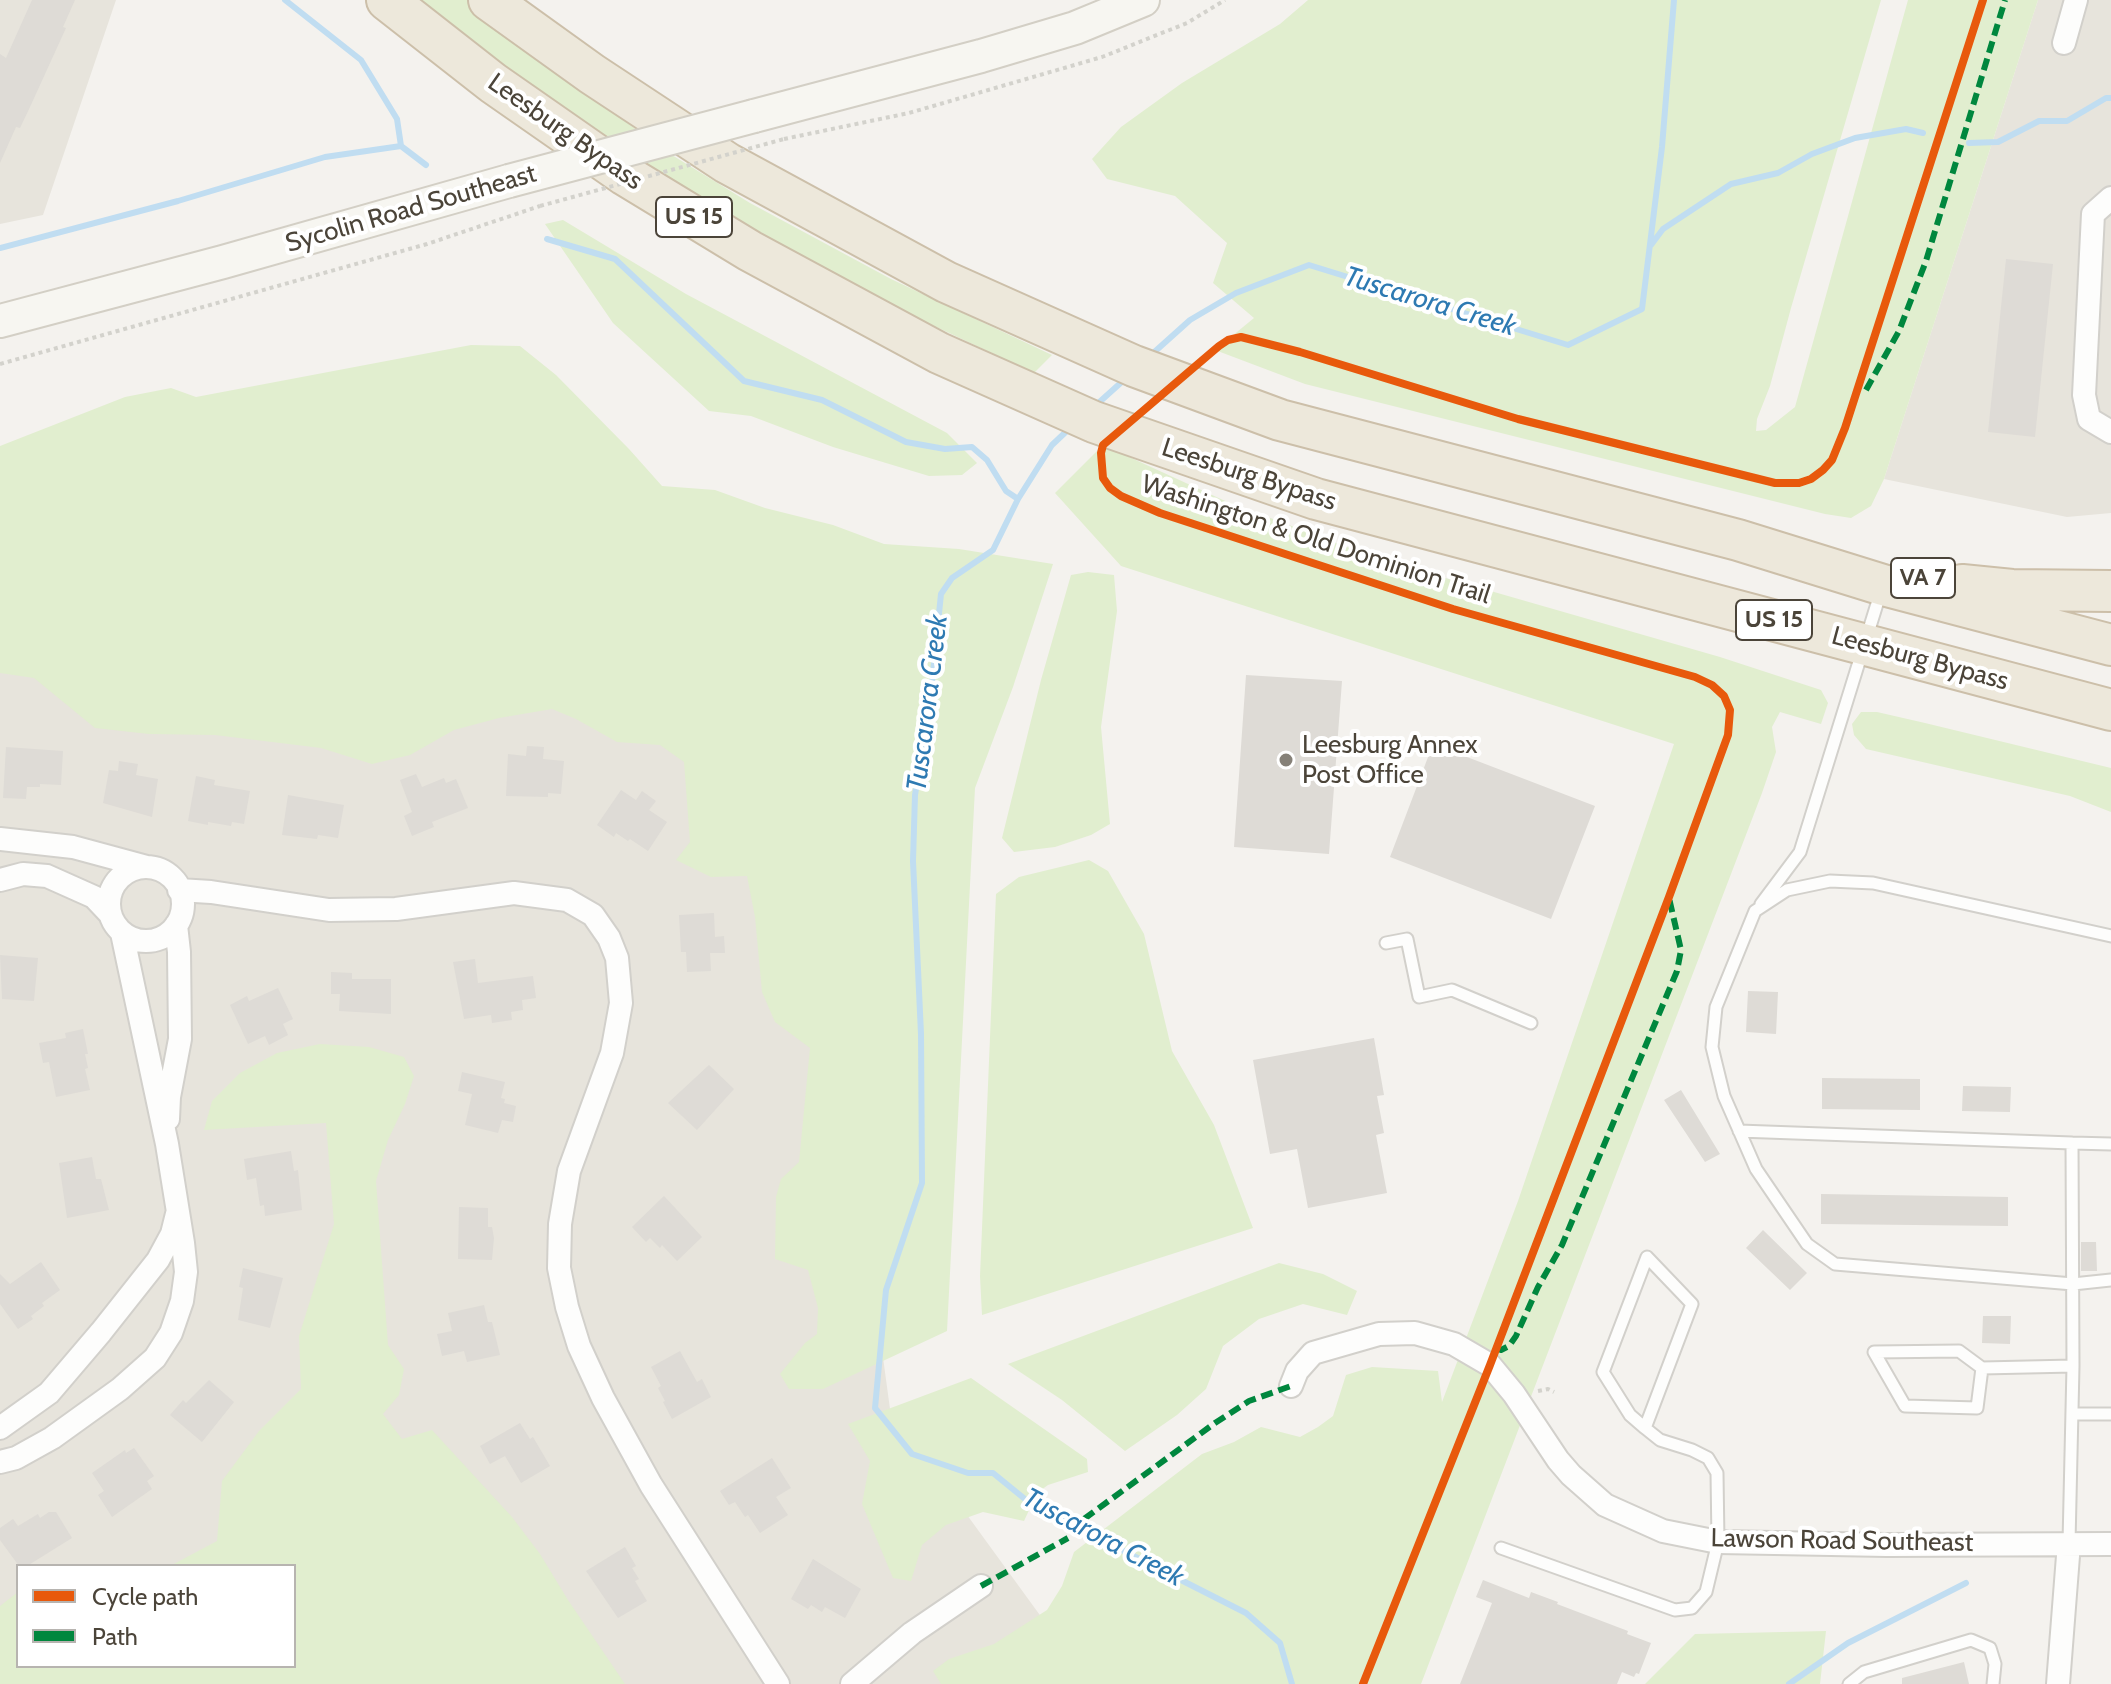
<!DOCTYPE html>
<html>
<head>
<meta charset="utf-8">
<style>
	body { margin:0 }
	#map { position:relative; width:2111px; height:1684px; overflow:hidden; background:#f4f2ee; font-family:Cabin,sans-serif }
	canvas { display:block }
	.legend { position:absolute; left:16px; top:1564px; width:280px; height:104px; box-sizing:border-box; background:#fff; border:2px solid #b7b4b0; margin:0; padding:10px 14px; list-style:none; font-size:24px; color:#4b4439 }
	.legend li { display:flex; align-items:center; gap:16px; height:40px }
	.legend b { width:40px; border:2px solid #b7b4b0 }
</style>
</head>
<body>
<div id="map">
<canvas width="2111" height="1684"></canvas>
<ul class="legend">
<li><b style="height:10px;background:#e8590c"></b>Cycle path</li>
<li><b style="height:10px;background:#00873e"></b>Path</li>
</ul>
</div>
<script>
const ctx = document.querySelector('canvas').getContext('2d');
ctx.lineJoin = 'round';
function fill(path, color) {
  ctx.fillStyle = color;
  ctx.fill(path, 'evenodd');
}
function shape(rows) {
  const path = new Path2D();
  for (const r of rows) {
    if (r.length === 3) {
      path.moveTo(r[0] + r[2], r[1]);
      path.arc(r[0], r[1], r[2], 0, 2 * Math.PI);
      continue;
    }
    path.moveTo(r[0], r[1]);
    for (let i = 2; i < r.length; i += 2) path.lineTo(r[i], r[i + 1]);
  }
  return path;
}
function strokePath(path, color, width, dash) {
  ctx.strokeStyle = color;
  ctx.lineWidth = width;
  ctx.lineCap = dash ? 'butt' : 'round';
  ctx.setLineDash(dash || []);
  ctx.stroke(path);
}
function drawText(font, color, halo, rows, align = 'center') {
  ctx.font = font + ' Cabin,sans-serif';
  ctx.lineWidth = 8;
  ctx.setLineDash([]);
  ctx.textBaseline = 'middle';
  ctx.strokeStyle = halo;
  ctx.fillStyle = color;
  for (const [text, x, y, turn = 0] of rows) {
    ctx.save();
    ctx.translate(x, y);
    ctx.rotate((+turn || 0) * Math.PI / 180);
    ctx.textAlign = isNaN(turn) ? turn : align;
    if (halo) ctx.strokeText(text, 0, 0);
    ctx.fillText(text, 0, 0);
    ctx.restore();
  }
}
fill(shape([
	[0,0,116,0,43,215,0,224],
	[2038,0,2111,0,2111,513,2067,517,1884,479],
	[0,648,670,650,808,803,890,1409,1090,1684,0,1684],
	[18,1566,294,1566,294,1666,18,1666]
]), '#e7e4dc');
fill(shape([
	[418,0,471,0,562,75,667,152,750,203,891,279,1052,355,1034,373,879,300,748,228,669,182,561,109],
	[1308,0,1881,0,1791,308,1770,386,1757,419,1756,431,1766,430,1795,407,1908,0,2038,0,1884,479,1871,506,1851,518,1825,514,1305,384,1215,350,1254,318,1213,283,1227,243,1175,196,1107,179,1092,159,1121,127,1182,83,1280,24],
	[563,220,686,294,947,433,977,463,962,475,929,476,833,447,751,416,709,411,613,323,545,224],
	[471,345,520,346,556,375,629,449,662,486,715,490,765,508,833,525,884,544,959,549,1053,564,1013,687,975,788,947,1331,823,1389,789,1389,780,1374,805,1343,817,1334,818,1308,808,1270,775,1259,776,1197,781,1179,799,1162,810,1048,775,1022,762,992,755,917,747,876,711,877,676,860,690,842,684,762,660,745,617,742,576,719,552,709,499,718,454,730,410,755,372,764,321,748,215,735,149,734,95,728,34,678,0,673,0,446,125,397,171,388,196,397],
	[1103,445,1223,500,1376,558,1720,657,1821,690,1828,703,1821,724,1780,712,1772,727,1776,752,1762,793,1421,1684,941,1684,933,1671,949,1659,994,1644,1047,1610,1062,1586,1074,1552,1202,1454,1234,1442,1261,1427,1300,1437,1318,1427,1333,1416,1346,1375,1372,1367,1438,1371,1442,1402,1518,1201,1674,744,1121,566,1055,493],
	[1088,572,1114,575,1117,611,1101,727,1110,824,1091,835,1055,847,1014,852,1002,838,1041,680,1071,575],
	[1861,712,1877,712,1925,723,2111,768,2111,812,2070,796,1866,749,1854,735,1852,724],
	[1089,860,1108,871,1144,934,1172,1051,1214,1125,1253,1228,982,1315,980,1276,996,894,1019,877],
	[320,1044,369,1047,404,1057,414,1076,405,1104,388,1140,376,1181,388,1345,404,1369,399,1395,383,1414,402,1439,432,1430,512,1517,540,1554,568,1600,625,1684,0,1684,0,1606,18,1592,18,1666,294,1666,294,1566,170,1566,217,1541,222,1481,259,1431,301,1389,299,1336,334,1224,326,1123,204,1130,212,1101,240,1073,277,1053],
	[1279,1263,1323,1274,1357,1291,1347,1315,1303,1304,1259,1319,1223,1346,1206,1389,1177,1415,1125,1451,1062,1400,1008,1364],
	[971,1378,1087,1459,1088,1472,1048,1485,1037,1493,1024,1521,983,1512,946,1525,922,1545,911,1581,893,1578,862,1504,870,1461,848,1424],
	[1826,1631,1820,1684,1645,1684,1695,1634]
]), '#e1eecf');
strokePath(shape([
	[285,0,361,60,397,119,401,146,426,165],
	[1969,143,1998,142,2039,121,2067,121,2106,98,2111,98],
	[547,239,615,259,744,381,822,400,906,442,945,449,972,447,987,460,1006,491,1018,499],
	[1651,245,1663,229,1731,184,1778,173,1812,154,1855,138,1906,129,1923,133],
	[0,248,178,201,325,157,401,146],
	[1151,355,1190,320,1236,293,1309,265,1568,345,1642,309,1662,147,1674,0],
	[1095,406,1125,379],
	[1071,427,1052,445,1018,499,993,550,952,578,941,594,929,711,915,795,913,861,921,1034,922,1183,886,1290,875,1408,912,1454,968,1473,993,1473,1031,1504,1246,1613,1280,1643,1292,1684],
	[1789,1684,1848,1643,1966,1583]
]), '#c0ddf1', 6);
fill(shape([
	[32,0,75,0,63,27,66,28,30,107,20,128,16,127,0,163,0,54,6,58],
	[2006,259,2053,264,2035,437,1988,432],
	[1246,675,1342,681,1329,854,1234,847],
	[1433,744,1595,806,1551,919,1390,857],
	[527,746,544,747,543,759,564,761,561,794,548,793,548,797,506,796,508,754,526,756],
	[6,747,63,751,61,785,40,784,40,787,27,787,26,799,3,798],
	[119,761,138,764,136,775,158,779,152,817,103,803,109,770,118,771],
	[416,774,422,787,444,778,446,783,456,779,468,808,432,822,434,827,412,836,404,816,412,812,400,780],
	[196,776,215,780,214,785,250,791,244,824,232,822,231,826,208,822,208,825,188,821],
	[621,790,636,800,642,791,656,801,649,810,667,822,648,851,630,839,628,841,616,833,614,837,597,825],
	[288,795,344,805,338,838,318,835,317,839,282,835],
	[714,913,715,937,724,936,725,953,710,953,711,971,687,972,686,952,681,952,679,915],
	[0,955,38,958,34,1001,2,999],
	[475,959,478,983,533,976,536,998,522,1000,523,1010,511,1012,512,1020,492,1023,491,1015,464,1019,453,962],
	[331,972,352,973,352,979,391,979,391,1014,339,1011,340,994,331,994],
	[278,988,293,1019,283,1024,288,1035,269,1045,265,1036,248,1044,230,1005,247,996,249,1001],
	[1748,991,1778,992,1776,1034,1746,1032],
	[83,1029,88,1054,85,1054,88,1068,85,1069,90,1090,56,1097,49,1062,43,1063,39,1043,66,1038,65,1033],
	[1374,1038,1384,1095,1377,1096,1384,1133,1376,1135,1387,1193,1308,1208,1297,1149,1270,1154,1253,1060],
	[709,1065,734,1089,697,1130,668,1103],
	[462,1072,505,1082,501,1098,505,1099,504,1103,516,1106,513,1122,502,1120,498,1133,465,1125,472,1094,458,1091],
	[1822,1078,1920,1079,1920,1110,1822,1109],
	[1963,1086,2011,1087,2010,1112,1962,1111],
	[1681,1090,1720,1154,1705,1162,1664,1100],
	[291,1151,294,1171,298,1170,302,1210,265,1216,264,1205,260,1206,256,1178,247,1180,244,1159],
	[92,1157,96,1179,101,1179,109,1210,67,1218,59,1163],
	[1821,1194,2008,1197,2008,1226,1821,1224],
	[664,1196,702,1237,677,1261,662,1245,660,1248,650,1238,646,1242,632,1227],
	[459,1207,488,1208,488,1227,492,1227,494,1238,492,1260,458,1259],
	[1763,1230,1807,1273,1790,1290,1746,1248],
	[2081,1242,2096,1242,2097,1271,2081,1271],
	[41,1262,60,1290,42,1303,44,1306,31,1316,33,1319,18,1329,0,1304,0,1274,10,1284],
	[243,1268,283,1278,270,1328,238,1320,243,1288,239,1287],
	[484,1305,488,1322,492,1322,500,1355,467,1362,464,1351,442,1356,437,1334,452,1331,448,1313],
	[1983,1316,2011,1316,2010,1344,1982,1343],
	[680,1351,697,1382,702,1379,711,1397,672,1419,663,1402,665,1401,658,1388,661,1386,651,1367],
	[209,1380,234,1402,202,1442,170,1415,183,1400,186,1403],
	[520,1423,530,1439,533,1437,550,1466,521,1483,505,1456,490,1464,480,1446],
	[134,1448,154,1476,147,1481,152,1489,112,1517,98,1495,104,1491,92,1473,125,1450,126,1453],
	[772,1458,791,1488,776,1497,788,1515,760,1533,748,1515,745,1517,735,1502,729,1505,720,1491],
	[49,1512,56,1512,72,1538,27,1566,19,1566,0,1540,0,1528,13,1519,18,1526,38,1514,40,1518],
	[625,1547,636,1566,632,1568,639,1579,635,1581,647,1601,618,1618,586,1571],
	[813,1559,861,1589,845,1618,825,1607,822,1612,811,1605,808,1609,791,1599],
	[1483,1580,1529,1598,1531,1592,1558,1602,1557,1604,1628,1631,1627,1634,1651,1643,1639,1674,1636,1673,1634,1677,1622,1672,1617,1684,1460,1684,1492,1603,1476,1597],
	[1964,1662,1969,1684,1902,1684,1902,1678]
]), '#dedbd6');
const lane = shape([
	[1761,904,1800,852,1881,591],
	[2111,936,1873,883,1830,881,1787,890,1755,911,1716,1007,1712,1047,1724,1096,1756,1169,1807,1244,1835,1264,2073,1284,2111,1280],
	[1386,943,1407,939,1419,997,1452,990,1531,1023],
	[1739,1131,2072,1143],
	[1982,1368,1959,1351,1874,1352,1905,1406,1977,1408,1982,1368,2073,1366],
	[2072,1414,2111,1414],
	[2069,1543,2073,1366,2072,1143,2111,1144],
	[1501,1548,1675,1610,1692,1608,1706,1592,1718,1542,1717,1473,1708,1458,1692,1450,1660,1440,1645,1428,1630,1415,1603,1372,1647,1257,1692,1304,1645,1428],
	[1849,1684,1864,1672,1971,1640,1990,1648,1995,1664,1993,1684]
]);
const street = shape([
	[2064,43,2076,0],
	[2111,198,2093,214,2084,395,2089,419,2111,432],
	[0,839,73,847,147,867],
	[146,904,37],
	[0,880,23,874,47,876,94,897,110,914],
	[179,890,211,892,329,910,396,909,514,893,567,900,593,915,609,938,617,958,621,1003,612,1053,569,1171,560,1224,559,1268,567,1307,579,1346,603,1398,651,1485,778,1684],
	[168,1119,169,1097,180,1039,179,952,176,925],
	[1291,1386,1297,1371,1313,1353,1379,1334,1415,1333,1454,1344,1490,1365,1514,1394,1558,1460,1571,1475,1605,1505,1663,1531,1718,1542,1887,1545,2111,1544],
	[0,1428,49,1393,101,1332,158,1260,172,1234,177,1214],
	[0,1462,16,1458,52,1438,120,1389,155,1358,171,1333,182,1301,186,1272,183,1243,167,1144,122,933],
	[852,1684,912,1633,981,1586],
	[2058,1684,2069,1543]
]);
const secondary = shape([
	[754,116,981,56,1075,28,1143,0],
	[0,321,223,262,509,181]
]);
const highway = shape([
	[387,0,493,83,625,175,750,251,939,353,1094,422,1316,499,2111,710],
	[489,0,592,74,727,163,946,282,1134,366,1280,420,1738,540,1883,585,2111,645],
	[1962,585,2012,590,2111,591]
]);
strokePath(lane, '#d2d0cb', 15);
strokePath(street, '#d2d0cb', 26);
strokePath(secondary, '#d3cfc5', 36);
strokePath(highway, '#ccbfa9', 44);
strokePath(shape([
	[784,139,909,113,1102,57,1187,23,1225,0],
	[0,364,427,244,540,206],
	[1538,1391,1548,1389,1554,1392]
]), '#d3d2cc', 4, [4, 4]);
strokePath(lane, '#fdfdfc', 11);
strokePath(street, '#fdfdfc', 22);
strokePath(secondary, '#f7f6f1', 32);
strokePath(highway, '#ede8db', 40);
const secondaryBridge = shape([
	[509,181,754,116]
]);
strokePath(secondaryBridge, '#d3cfc5', 36, []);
strokePath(shape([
	[540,206,784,139]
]), '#d3d2cc', 4, [4, 4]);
strokePath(secondaryBridge, '#f7f6f1', 32);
strokePath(shape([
	[1866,390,1899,331,1926,261,2005,0],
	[1496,1348,1501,1350,1509,1346,1516,1336,1538,1287,1562,1245,1677,971,1681,950,1669,898],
	[1084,1519,1215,1423,1249,1401,1291,1386],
	[981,1586,1068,1538]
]), '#00873e', 6, [12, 6]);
strokePath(shape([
	[1363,1684,1490,1365,1669,897,1728,735,1730,710,1724,696,1712,685,1695,677,1453,609,1160,513,1121,496,1110,488,1103,478,1101,453,1103,445,1219,346,1228,340,1241,337,1300,352,1518,419,1775,483,1799,483,1811,479,1823,470,1832,460,1845,428,1983,0]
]), '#e8590c', 8);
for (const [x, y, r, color] of [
	[1286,760,8,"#868178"]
]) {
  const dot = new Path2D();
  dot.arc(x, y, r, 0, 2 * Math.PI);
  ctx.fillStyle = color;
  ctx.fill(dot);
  strokePath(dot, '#fff', 3);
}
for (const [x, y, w] of [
	[694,217,76],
	[1923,578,64],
	[1774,620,76]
]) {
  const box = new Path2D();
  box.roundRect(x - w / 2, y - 20, w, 40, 6);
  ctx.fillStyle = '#fff';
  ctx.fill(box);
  strokePath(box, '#4b4439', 2);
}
drawText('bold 24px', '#4b4439', null, [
	["US 15",694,217],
	["VA 7",1923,578],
	["US 15",1774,620]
]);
drawText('26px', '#4b4439', '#fff', [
	["Leesburg Bypass",565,132,35],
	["Sycolin Road Southeast",411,209,-16],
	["Leesburg Bypass",1249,475,18],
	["Washington & Old Dominion Trail",1316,540,18],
	["Leesburg Bypass",1920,659,15],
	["Lawson Road Southeast",1842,1541,1]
]);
drawText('26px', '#4b4439', '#fff', [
	["Leesburg Annex",1302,745],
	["Post Office",1302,775]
], 'left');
drawText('italic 28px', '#2e7ab2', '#fff', [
	["Tuscarora Creek",1430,302,17],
	["Tuscarora Creek",928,703,-83],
	["Tuscarora Creek",1103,1538,28]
]);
</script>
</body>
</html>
